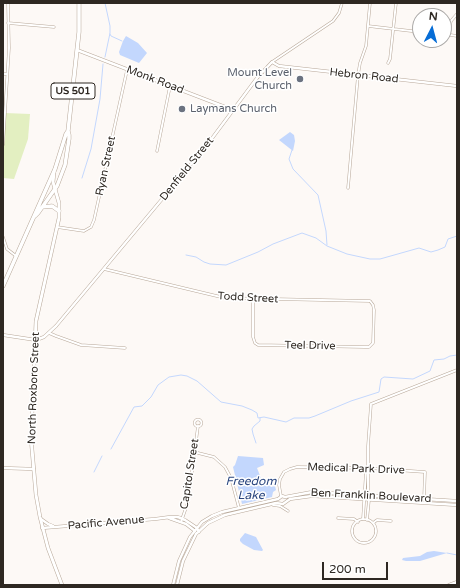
<!DOCTYPE html>
<html>
<head>
<meta charset="utf-8">
<style>
	body { margin:0 }
	#map { position:relative; width:460px; height:588px; overflow:hidden; background:#fdf9f6; font-family:"Varela Round",sans-serif }
	canvas { display:block }
	.frame { position:absolute; inset:0; border:4px solid #2e2822; pointer-events:none }
	.north { position:absolute; left:412px; top:8px; width:40px; height:40px; box-sizing:border-box; background:#fff; border:1px solid #aba9a7; border-radius:50%; rotate:6deg; font-size:11px; font-weight:700; line-height:16px; text-align:center; color:#2e2822 }
	.north::after { content:''; display:block; margin:auto; width:14px; height:18px; background:#076dd6; clip-path:polygon(50% 0,100% 100%,50% 72%,0 100%) }
	.scale { position:absolute; left:322px; top:562px; width:66px; height:18px; box-sizing:border-box; border:2px solid #2e2822; border-top:0; padding-left:5px; font-size:12px; line-height:14px; white-space:nowrap; color:#2e2822; -webkit-text-stroke:3px #fff; paint-order:stroke }
</style>
</head>
<body>
<div id="map">
<canvas width="460" height="588"></canvas>
<div class="frame"></div>
<div class="north">N</div>
<div class="scale">200 m</div>
</div>
<script>
const ctx = document.querySelector('canvas').getContext('2d');
ctx.lineJoin = 'round';
function fill(path, color) {
  ctx.fillStyle = color;
  ctx.fill(path, 'evenodd');
}
function shape(rows) {
  const path = new Path2D();
  for (const r of rows) {
    if (r.length === 3) {
      path.moveTo(r[0] + r[2], r[1]);
      path.arc(r[0], r[1], r[2], 0, 2 * Math.PI);
      continue;
    }
    path.moveTo(r[0], r[1]);
    for (let i = 2; i < r.length; i += 2) path.lineTo(r[i], r[i + 1]);
  }
  return path;
}
function strokePath(path, color, width, dash) {
  ctx.strokeStyle = color;
  ctx.lineWidth = width;
  ctx.lineCap = dash ? 'butt' : 'round';
  ctx.setLineDash(dash || []);
  ctx.stroke(path);
}
function drawText(font, color, halo, rows, align = 'center') {
  ctx.font = font + ' "Varela Round",sans-serif';
  ctx.lineWidth = 3;
  ctx.setLineDash([]);
  ctx.textBaseline = 'middle';
  ctx.strokeStyle = halo;
  ctx.fillStyle = color;
  for (const [text, x, y, turn = 0] of rows) {
    ctx.save();
    ctx.translate(x, y);
    ctx.rotate((+turn || 0) * Math.PI / 180);
    ctx.textAlign = isNaN(turn) ? turn : align;
    if (halo) ctx.strokeText(text, 0, 0);
    ctx.fillText(text, 0, 0);
    ctx.restore();
  }
}
fill(shape([
	[5,113,30,114,28,139,14,179,3,178]
]), '#e3efc1');
fill(shape([
	[126,36,138,43,147,53,139,63,120,55,119,52,123,41],
	[290,132,294,135,295,141,293,151,279,140],
	[238,456,263,458,264,465,257,468,263,483,269,481,271,487,275,486,276,490,273,492,272,497,242,504,233,467,235,465],
	[245,533,256,537,263,550,262,551,254,550,243,544,240,541,240,539],
	[434,551,447,553,420,561,406,561,402,560,403,558,420,556,427,552]
]), '#c3d7fd');
strokePath(shape([
	[110,34,111,36,122,41],
	[105,57,110,33,110,26,105,3],
	[292,150,289,159,293,169,318,195,326,231,327,245],
	[82,178,91,149,100,99,103,64],
	[186,255,196,257,204,262,210,264,226,265,258,252,273,244,302,233,316,238,327,246,347,254,370,259,380,259,419,248,431,252,438,250,445,247,448,239,457,236],
	[256,443,253,434,252,429,254,426,260,421,260,418],
	[111,449,134,407,142,406,151,397,158,385,169,377,181,375,187,376,197,381,221,402,242,406,252,410,257,413,258,418,264,417,286,422,294,418,309,418,315,416,351,401,379,392,381,379,384,377,413,379,430,371,434,360,444,359,450,356,457,355],
	[94,472,102,456],
	[447,553,457,555]
]), '#c3d7fd', 1);
const minor = shape([
	[8,23,54,27],
	[368,26,420,32],
	[444,34,457,36],
	[448,35,451,21,457,14],
	[272,62,333,21,339,13,342,3],
	[388,63,390,59,396,3],
	[3,74,7,74],
	[3,145,9,48,8,3],
	[157,151,170,86],
	[348,188,358,75,360,63,366,46,370,3],
	[57,227,84,231,91,227,94,220,127,70],
	[3,237,7,249,16,256],
	[104,269,225,298,370,301,373,305,374,310,373,343,369,347,365,347,258,345,255,343,253,337,253,299],
	[49,333,56,336,81,345,125,348],
	[198,423,3.5],
	[194,452,214,457,225,467,231,478,239,508],
	[368,495,368,446,371,404,457,370],
	[281,496,279,485,280,479,284,472,290,469,297,467,368,468,425,472,424,499],
	[273,505,280,506,288,511],
	[338,518,354,519,358,522],
	[363,519,366,471,368,468],
	[364,531,12],
	[367,520,369,500],
	[181,522,188,502,198,426],
	[373,523,377,520,391,521]
]);
const tertiary = shape([
	[77,50,233,110],
	[3,335,36,340,44,337,56,326,183,174,213,137,257,78,272,62,279,66,457,86],
	[3,468,34,469],
	[169,518,186,524,195,531],
	[41,519,48,524,53,526],
	[42,528,155,519,170,517,178,517,185,520,197,528,199,532],
	[173,585,179,561,190,537,202,522,212,516,222,512,278,499,282,496,285,497,312,492,457,501],
	[177,585,183,561,196,534,208,523,225,515,276,503,283,504,290,499,312,496,457,505],
	[449,585,457,582]
]);
const primary = shape([
	[54,172,53,182,59,203,59,218,36,321,31,438,36,495,40,517,48,548,62,585]
]);
const trunk = shape([
	[42,207,52,206,59,211],
	[35,216,38,213,57,186,65,165,69,139,69,135,68,131,79,32,79,3],
	[3,286,55,169,66,134,68,131]
]);
strokePath(minor, '#b8a899', 3);
strokePath(tertiary, '#b8a899', 3.5);
strokePath(primary, '#b8a899', 4);
strokePath(trunk, '#b8a899', 4.5);
strokePath(minor, '#fff', 2);
strokePath(tertiary, '#fff', 2.5);
strokePath(primary, '#fff', 3);
strokePath(trunk, '#fff', 3.5);
for (const [x, y, r, color] of [
	[300,79,4,"#6b7280"],
	[182,109,4,"#6b7280"]
]) {
  const dot = new Path2D();
  dot.arc(x, y, r, 0, 2 * Math.PI);
  ctx.fillStyle = color;
  ctx.fill(dot);
  strokePath(dot, '#fff', 1.5);
}
for (const [x, y, w] of [
	[73,91,44]
]) {
  const box = new Path2D();
  box.roundRect(x - w / 2, y - 8, w, 16, 3);
  ctx.fillStyle = '#fff';
  ctx.fill(box);
  strokePath(box, '#2e2822', 1);
}
drawText('bold 10px', '#2e2822', null, [
	["US 501",73,91]
]);
drawText('11px', '#5b616d', '#fff', [
	["Mount Level",292,73],
	["Church",292,86],
	["Laymans Church",190,109,"left"]
], 'right');
drawText('11px', '#2e2822', '#fff', [
	["Hebron Road",364,76,6],
	["Monk Road",155,80,21],
	["Ryan Street",106,166,-78],
	["Denfield Street",187,169,-51],
	["Todd Street",248,298,3],
	["Teel Drive",310,346,1],
	["North Roxboro Street",34,388,-88],
	["Medical Park Drive",356,469,2],
	["Capitol Street",190,474,-81],
	["Ben Franklin Boulevard",371,496,3],
	["Pacific Avenue",106,523,-5]
]);
drawText('italic 12px', '#2a467f', '#fff', [
	["Freedom",251,482],
	["Lake",251,496]
]);
</script>
</body>
</html>
